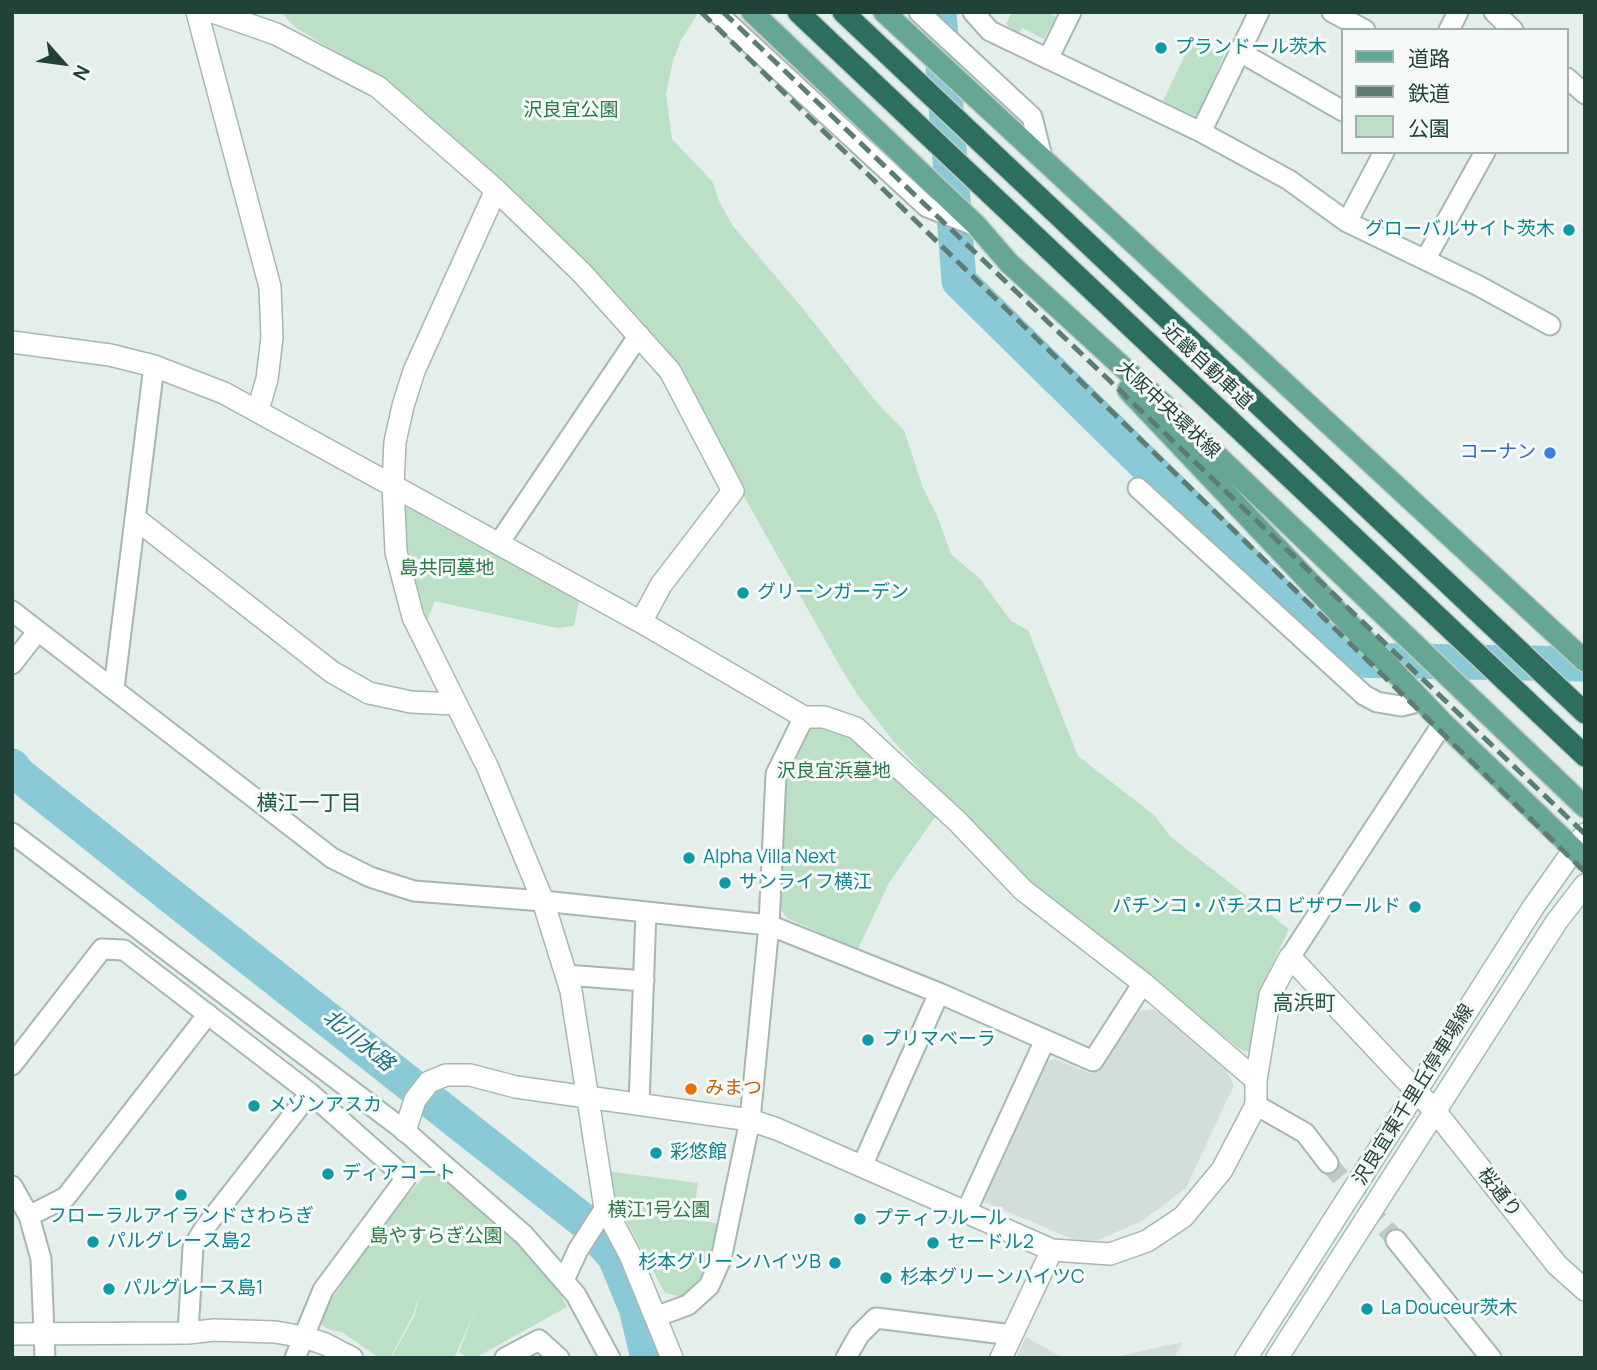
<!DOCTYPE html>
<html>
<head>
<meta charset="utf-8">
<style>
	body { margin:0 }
	#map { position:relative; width:1597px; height:1370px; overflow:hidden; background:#e4eeea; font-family:Manrope,"Noto Sans JP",sans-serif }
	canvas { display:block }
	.frame { position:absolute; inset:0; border:14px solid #224139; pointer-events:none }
	.legend { position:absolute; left:1341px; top:28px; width:228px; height:126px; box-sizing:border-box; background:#f5faf8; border:2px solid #a1b0ac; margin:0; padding:9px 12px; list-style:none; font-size:21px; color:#224139 }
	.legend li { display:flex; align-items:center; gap:14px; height:35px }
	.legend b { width:35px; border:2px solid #a1b0ac }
	.north { position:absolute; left:28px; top:28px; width:70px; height:70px; -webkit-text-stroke:5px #f5faf8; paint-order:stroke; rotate:118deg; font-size:19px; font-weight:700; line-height:28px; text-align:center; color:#224139 }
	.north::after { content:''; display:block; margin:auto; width:24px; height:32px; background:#224139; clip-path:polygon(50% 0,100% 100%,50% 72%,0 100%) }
</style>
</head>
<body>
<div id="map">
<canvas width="1597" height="1370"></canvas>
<div class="frame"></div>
<ul class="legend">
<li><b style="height:9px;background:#66a695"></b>道路</li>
<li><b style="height:9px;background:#5d7c74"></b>鉄道</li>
<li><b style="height:19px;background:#bce0c6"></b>公園</li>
</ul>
<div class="north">N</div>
</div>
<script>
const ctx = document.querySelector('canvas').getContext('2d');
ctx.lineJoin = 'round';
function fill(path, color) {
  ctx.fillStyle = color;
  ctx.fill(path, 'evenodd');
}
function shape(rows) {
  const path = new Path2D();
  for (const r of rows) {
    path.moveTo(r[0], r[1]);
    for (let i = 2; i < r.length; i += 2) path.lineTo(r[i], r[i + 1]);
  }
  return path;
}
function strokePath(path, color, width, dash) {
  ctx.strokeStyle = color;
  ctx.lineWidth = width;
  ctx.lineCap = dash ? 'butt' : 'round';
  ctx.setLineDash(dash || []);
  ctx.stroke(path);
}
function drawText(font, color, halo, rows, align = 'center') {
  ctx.font = font + ' Manrope,"Noto Sans JP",sans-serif';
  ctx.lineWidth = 6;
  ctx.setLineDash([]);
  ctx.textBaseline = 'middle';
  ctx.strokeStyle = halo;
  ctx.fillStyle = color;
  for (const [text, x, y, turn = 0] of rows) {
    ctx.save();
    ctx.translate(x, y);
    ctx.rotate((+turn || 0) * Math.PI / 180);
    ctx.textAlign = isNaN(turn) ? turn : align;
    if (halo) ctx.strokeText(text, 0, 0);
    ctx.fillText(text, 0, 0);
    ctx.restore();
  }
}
fill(shape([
	[1153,1009,1193,1036,1225,1068,1234,1085,1186,1188,1142,1221,1098,1240,1075,1240,982,1201,1043,1063,1055,1059,1092,1074,1139,1011],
	[1026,1337,1061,1357,1090,1358,1016,1358],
	[1183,1342,1174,1358,1111,1358]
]), '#d2ded9');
fill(shape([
	[281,12,694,12,697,15,681,40,673,61,666,94,672,139,712,181,720,203,733,226,804,310,877,403,904,430,923,488,937,515,951,554,981,580,1011,621,1028,630,1078,756,1154,815,1171,837,1289,929,1262,986,1251,1052,1241,1050,1140,968,1029,885,894,742,857,694,841,668,742,493,676,364,645,325,592,267,506,183,381,78,296,28],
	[1012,12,1047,12,1056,17,1044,39,1022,28,1018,34,1006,24],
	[1192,40,1224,55,1197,117,1163,101],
	[409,506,440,526,580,596,574,626,557,628,435,601,427,620,411,576,401,512],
	[820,723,852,736,914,798,937,814,889,883,858,949,787,918,778,905,784,787,811,727],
	[432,1167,531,1253,552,1278,567,1307,475,1358,468,1358,459,1352,476,1308,457,1352,453,1358,391,1358,415,1315,420,1290,414,1313,390,1358,379,1358,342,1332,328,1329,317,1322,347,1276,387,1220],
	[606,1171,698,1183,693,1220,722,1224,707,1268,686,1298,665,1293,611,1192]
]), '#bce0c6');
strokePath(shape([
	[939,12,959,281,1344,660,1585,664],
	[12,766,18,774,171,896,585,1222,615,1257,636,1308,648,1358]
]), '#8acad6', 35);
strokePath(shape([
	[1328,1163,1396,1240]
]), '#bdcbc7', 19, [19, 10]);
const minor = shape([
	[716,12,927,207,976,226],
	[919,12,1032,117,1042,157],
	[973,12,990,31,1201,132],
	[1259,12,1201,132,1289,180,1347,222,1479,286,1550,325],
	[1332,12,1365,30],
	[1494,12,1513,30],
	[1449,30,1458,12],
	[1240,52,1343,111],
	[1048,59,1071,12],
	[1567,78,1585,94],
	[1347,222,1384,152],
	[1425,260,1485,152],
	[1138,488,1364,695,1377,702,1401,706,1422,701],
	[499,543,639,335],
	[12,611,332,858,370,877,414,891,543,901,769,925,939,993,1093,1061,1143,983],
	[12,664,38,631],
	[114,688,154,366],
	[12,833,405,1131,524,1235,576,1295,610,1358],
	[1290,957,1443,723],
	[566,975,644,981],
	[12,1065,102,949,124,950,310,1093,406,1178,323,1290,295,1358],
	[639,1104,646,912],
	[1256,1105,1305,1133,1328,1163],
	[862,1166,939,993],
	[12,1186,29,1216,41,1259,45,1358],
	[966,1212,1045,1040],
	[29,1216,66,1197,208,1014],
	[1396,1240,1491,1358],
	[564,1280,578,1250,605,1208],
	[655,1317,688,1305,709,1286,721,1259,750,1120,769,925,776,774,804,717],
	[188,1333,193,1247,206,1226,310,1093],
	[505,1358,539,1340,559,1358],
	[846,1358,859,1335,876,1318,1012,1335]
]);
const tertiary = shape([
	[197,12,270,287,272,337,267,379,258,410],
	[213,12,276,34,378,87,496,190,582,273,670,371,733,491,661,585,641,622],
	[496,190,414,371,403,406,395,442,393,485,396,552,413,617,488,768,543,901,571,991,605,1208,630,1255,672,1358],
	[12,342,110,355,154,366,224,393,641,622,804,717,824,717,856,728,957,821,1023,890,1143,983,1256,1080],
	[136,519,332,672,369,693,411,702,455,704],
	[405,1131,415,1100,429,1082,446,1075,470,1075,516,1087,750,1120,777,1129,1052,1250,1110,1254,1147,1241,1183,1217,1222,1170,1256,1105,1256,1080,1270,995,1290,957,1435,1111,1557,1265,1585,1290],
	[12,1334,188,1333,214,1330,275,1332,304,1337,325,1344,352,1358],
	[1001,1358,1052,1250]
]);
const secondary = shape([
	[1246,1358,1534,906,1585,834],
	[1277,1358,1557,921,1585,885]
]);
const primary = shape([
	[752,12,977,226,1009,263,1161,402,1585,807],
	[884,12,1585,661],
	[1128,390,1443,723,1585,860]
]);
const motorway = shape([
	[798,12,1585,756],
	[843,12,1585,713]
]);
strokePath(minor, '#a6b7b1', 23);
strokePath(tertiary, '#a6b7b1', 24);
strokePath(secondary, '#a2bbb2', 24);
strokePath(primary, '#c1cac8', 24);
strokePath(motorway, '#c1cac8', 24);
strokePath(minor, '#fff', 19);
strokePath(tertiary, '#fff', 21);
strokePath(secondary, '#fff', 21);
strokePath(primary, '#66a695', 21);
strokePath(motorway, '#2c6f61', 21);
strokePath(shape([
	[701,12,1585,872],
	[723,12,1585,834]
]), '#5d7c74', 5, [14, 7]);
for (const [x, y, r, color] of [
	[1161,48,7,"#0f9aa8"],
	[1569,230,7,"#0f9aa8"],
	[1550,453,7,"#3f7fe0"],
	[743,593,7,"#0f9aa8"],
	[689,858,7,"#0f9aa8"],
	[725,883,7,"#0f9aa8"],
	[1415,907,7,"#0f9aa8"],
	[868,1040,7,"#0f9aa8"],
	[691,1089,7,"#e8710a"],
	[254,1106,7,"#0f9aa8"],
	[656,1153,7,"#0f9aa8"],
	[328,1174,7,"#0f9aa8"],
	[181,1195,7,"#0f9aa8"],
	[860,1219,7,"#0f9aa8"],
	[93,1242,7,"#0f9aa8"],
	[933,1243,7,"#0f9aa8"],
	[835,1263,7,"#0f9aa8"],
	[886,1278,7,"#0f9aa8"],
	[109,1289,7,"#0f9aa8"],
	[1367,1309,7,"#0f9aa8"]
]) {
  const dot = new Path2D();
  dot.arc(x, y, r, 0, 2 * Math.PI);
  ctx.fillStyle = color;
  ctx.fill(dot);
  strokePath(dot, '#f5faf8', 2.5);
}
drawText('19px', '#0d838f', '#f5faf8', [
	["プランドール茨木",1175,48],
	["グローバルサイト茨木",1555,230,"right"],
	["グリーンガーデン",757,593],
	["Alpha Villa Next",703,858],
	["サンライフ横江",739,883],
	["パチンコ・パチスロ ビザワールド",1401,907,"right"],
	["プリマベーラ",882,1040],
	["メゾンアスカ",268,1106],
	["彩悠館",670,1153],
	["ディアコート",342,1174],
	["フローラルアイランドさわらぎ",181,1217,"center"],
	["プティフルール",874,1219],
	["パルグレース島2",107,1242],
	["セードル2",947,1243],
	["杉本グリーンハイツB",821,1263,"right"],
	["杉本グリーンハイツC",900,1278],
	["パルグレース島1",123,1289],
	["La Douceur茨木",1381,1309]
], 'left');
drawText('19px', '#2a7a48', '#f5faf8', [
	["沢良宜公園",571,111],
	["島共同墓地",447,569],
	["沢良宜浜墓地",834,772],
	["横江1号公園",659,1211],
	["島やすらぎ公園",436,1237]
]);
drawText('19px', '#224139', '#f5faf8', [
	["近畿自動車道",1207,367,43],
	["大阪中央環状線",1168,410,43],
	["沢良宜東千里丘停車場線",1414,1095,-58],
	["桜通り",1499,1193,52]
]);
drawText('19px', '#366cbe', '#f5faf8', [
	["コーナン",1536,453]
], 'right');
drawText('19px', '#c56008', '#f5faf8', [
	["みまつ",705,1089]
], 'left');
drawText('21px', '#1d5547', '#f5faf8', [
	["横江一丁目",309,804],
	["高浜町",1304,1004]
]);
drawText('italic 21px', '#187081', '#f5faf8', [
	["北川水路",358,1041,39]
]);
</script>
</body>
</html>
